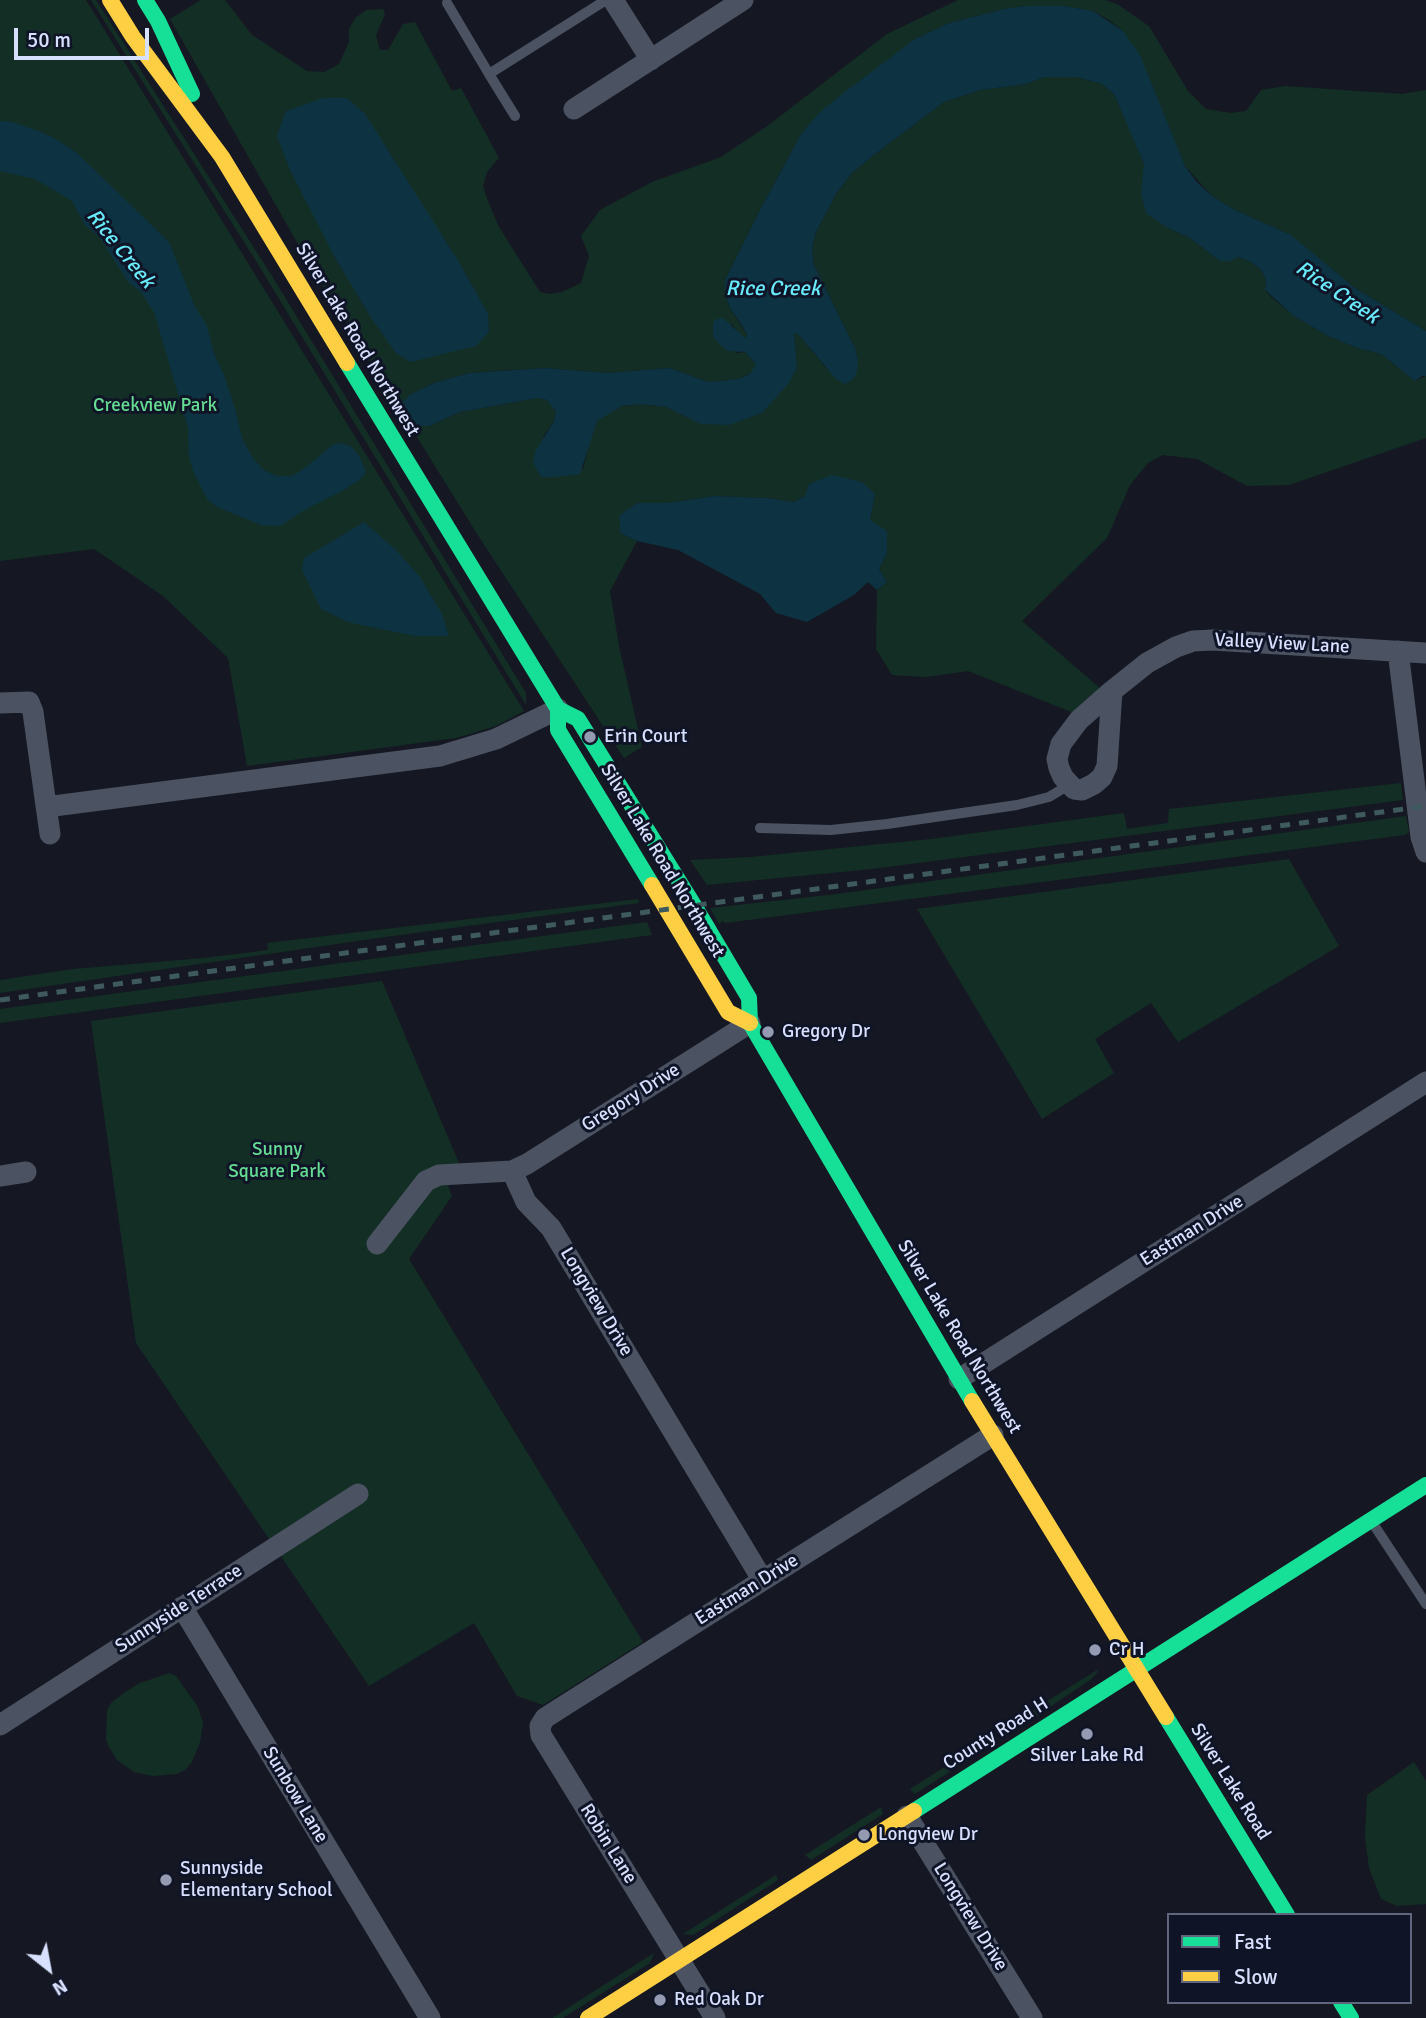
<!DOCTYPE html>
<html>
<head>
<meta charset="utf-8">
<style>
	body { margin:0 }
	#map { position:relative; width:1426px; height:2018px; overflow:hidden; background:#151822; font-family:Signika,sans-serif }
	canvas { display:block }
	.legend { position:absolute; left:1167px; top:1913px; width:245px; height:91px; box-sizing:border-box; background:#101427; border:2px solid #60667d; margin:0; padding:9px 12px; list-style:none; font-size:21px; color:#d7e0fe }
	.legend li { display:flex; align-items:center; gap:14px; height:35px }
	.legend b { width:35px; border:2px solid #60667d }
	.north { position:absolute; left:14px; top:1934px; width:70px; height:70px; -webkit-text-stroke:5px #101427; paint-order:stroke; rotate:149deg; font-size:19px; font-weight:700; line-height:28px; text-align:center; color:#d7e0fe }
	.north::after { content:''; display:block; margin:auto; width:24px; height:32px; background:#d7e0fe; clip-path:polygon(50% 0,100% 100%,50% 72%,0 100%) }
	.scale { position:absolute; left:14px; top:28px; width:135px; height:32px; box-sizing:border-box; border:4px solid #d7e0fe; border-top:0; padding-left:9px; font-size:21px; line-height:24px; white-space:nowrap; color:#d7e0fe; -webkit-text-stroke:5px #101427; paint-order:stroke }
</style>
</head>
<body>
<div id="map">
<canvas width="1426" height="2018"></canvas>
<ul class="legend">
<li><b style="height:9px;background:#16e098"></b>Fast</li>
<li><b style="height:9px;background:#ffcf43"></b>Slow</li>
</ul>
<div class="north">N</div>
<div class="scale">50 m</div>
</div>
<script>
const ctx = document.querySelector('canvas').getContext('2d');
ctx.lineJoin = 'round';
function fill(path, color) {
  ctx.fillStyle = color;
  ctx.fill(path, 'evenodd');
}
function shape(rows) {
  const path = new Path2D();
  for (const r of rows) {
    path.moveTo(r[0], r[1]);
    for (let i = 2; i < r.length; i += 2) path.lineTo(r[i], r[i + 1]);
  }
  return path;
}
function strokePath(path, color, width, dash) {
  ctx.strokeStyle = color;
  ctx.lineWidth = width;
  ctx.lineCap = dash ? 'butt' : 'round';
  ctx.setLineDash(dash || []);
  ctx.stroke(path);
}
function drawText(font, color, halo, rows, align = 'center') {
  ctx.font = font + ' Signika,sans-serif';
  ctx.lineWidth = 6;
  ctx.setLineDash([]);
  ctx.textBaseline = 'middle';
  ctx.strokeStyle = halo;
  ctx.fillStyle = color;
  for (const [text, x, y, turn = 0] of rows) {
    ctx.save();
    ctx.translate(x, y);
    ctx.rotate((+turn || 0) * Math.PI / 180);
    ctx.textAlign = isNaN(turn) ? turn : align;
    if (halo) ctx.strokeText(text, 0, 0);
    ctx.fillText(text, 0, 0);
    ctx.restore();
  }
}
fill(shape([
	[0,0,86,0,524,711,496,726,456,738,247,766,228,658,163,596,94,549,0,561],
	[91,0,96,0,272,276,526,693,526,705,256,261],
	[201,0,225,0,252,35,307,71,324,72,339,64,349,42,349,29,355,18,366,10,383,9,385,14,376,35,380,50,388,50,403,24,415,22,452,91,461,88,499,158,487,172,483,186,488,201,499,227,540,292,549,294,562,292,581,283,589,256,581,236,600,210,652,182,721,157,766,127,887,34,958,0,1105,0,1117,4,1149,26,1188,91,1206,109,1231,113,1246,111,1261,90,1285,86,1402,94,1426,90,1426,331,1355,288,1290,235,1235,210,1212,196,1185,166,1123,31,1109,20,1093,11,1064,6,1025,6,1004,9,949,23,915,39,801,134,761,208,725,280,725,294,730,308,747,335,745,338,741,337,731,323,736,353,745,352,757,365,750,374,739,379,709,382,669,368,607,373,545,368,496,371,469,373,434,383,411,394,429,426,460,412,538,398,547,400,556,412,554,421,543,437,583,469,592,431,597,421,607,414,622,406,641,404,666,407,701,423,797,368,794,334,797,333,827,369,858,360,855,348,814,265,812,249,816,232,836,194,852,173,874,155,944,102,981,90,1027,84,1044,77,1077,77,1102,84,1114,94,1134,138,1168,228,1190,238,1220,261,1238,257,1251,262,1262,271,1266,281,1265,290,1270,296,1294,316,1328,336,1357,348,1381,354,1415,381,1426,376,1426,438,1289,485,1247,486,1197,459,1163,455,1148,463,1130,485,1107,538,1022,621,1100,688,1074,713,968,671,926,677,892,675,876,649,877,590,887,582,879,569,887,553,870,520,875,494,805,496,794,502,768,498,714,496,668,503,637,503,620,533,637,541,610,591,619,646,642,747,624,758,479,537,307,260,170,19],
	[1401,783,1403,800,872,869,707,885,690,860,751,857,931,839,1124,813,1127,829,1168,823,1169,809],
	[1406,816,1409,832,1405,835,725,923,723,921,719,924,710,908,837,894],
	[1289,859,1339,946,1178,1042,1151,1003,1095,1039,1114,1073,1042,1119,917,909],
	[638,899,639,903,378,938,0,993,0,980,73,969,204,958,268,950,267,943],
	[647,922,652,935,0,1023,0,1009],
	[382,981,467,1182,453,1182,448,1186,452,1196,409,1259,643,1642,543,1705,517,1696,474,1623,369,1686,136,1343,91,1021],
	[1097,1670,1098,1672,1090,1680,1019,1728,1014,1722],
	[169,1673,176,1676,198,1707,203,1723,200,1742,192,1762,185,1770,177,1774,152,1776,134,1772,117,1760,109,1747,106,1740,107,1711,111,1703,125,1692,140,1683],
	[984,1742,987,1748,915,1794,910,1789],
	[1414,1762,1426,1781,1426,1904,1397,1906,1381,1899,1369,1868,1365,1837,1367,1795],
	[881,1807,883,1814,811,1860,805,1855],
	[776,1875,778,1880,693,1935,683,1934],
	[654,1953,650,1963,563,2018,552,2018]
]), '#132e25');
fill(shape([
	[1025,6,1064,6,1093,11,1123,31,1140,55,1185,166,1196,181,1212,196,1235,210,1291,235,1355,288,1426,331,1426,376,1422,376,1415,381,1381,354,1357,348,1328,336,1294,316,1265,290,1266,281,1262,271,1251,262,1238,257,1231,261,1220,261,1190,238,1168,228,1146,213,1141,194,1144,164,1114,94,1102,84,1077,77,1044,77,1027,84,981,90,944,102,874,155,852,173,836,194,816,232,812,249,814,265,855,348,858,360,857,372,853,379,845,384,836,379,797,333,794,334,797,368,789,383,762,413,729,425,701,424,666,407,641,404,622,406,597,421,580,474,555,477,541,477,533,463,535,452,554,421,556,412,547,400,538,398,477,409,460,412,429,426,417,426,402,403,411,394,434,383,469,373,545,368,607,373,669,368,709,382,739,379,750,374,756,364,745,352,728,351,720,345,713,336,713,322,716,319,723,318,745,338,747,335,743,327,730,308,725,294,725,280,761,208,801,134,819,113,842,94,915,39,949,23,1004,9],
	[323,98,347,98,365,114,459,262,488,314,489,332,476,346,410,362,395,352,370,316,334,256,290,170,277,136,286,111],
	[0,121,12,122,39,131,56,139,77,153,169,242,195,307,207,326,214,353,224,375,235,409,242,438,252,457,264,470,277,476,291,476,301,471,334,444,342,443,352,447,360,457,366,472,361,479,344,490,299,513,284,524,276,526,261,525,217,507,207,499,193,471,189,456,188,428,154,312,141,292,129,283,99,237,85,225,72,201,35,179,0,171],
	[832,475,862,482,875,494,870,520,887,531,887,553,879,569,887,582,877,590,868,582,854,595,807,622,776,613,760,594,678,550,637,541,620,533,620,515,637,503,668,503,714,496,768,498,794,502,805,496,809,484],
	[364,522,396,550,420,577,442,614,449,636,415,636,361,625,348,622,321,609,302,570,304,558]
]), '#0d3241');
strokePath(shape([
	[447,3,489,74,606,0],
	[489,74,515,116],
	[760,828,831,830,887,824,1017,805,1049,797,1069,785],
	[1372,1522,1426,1604]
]), '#4b5262', 10);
strokePath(shape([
	[613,0,651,60],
	[574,109,743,0],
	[1398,651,1421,837,1426,852],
	[1112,691,1107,766,1102,777,1094,784,1082,790,1074,789,1063,777,1059,768,1057,759,1061,744,1079,720,1112,691,1147,663,1176,647,1193,641,1213,640,1426,653],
	[0,703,29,702,33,712,50,834],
	[46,807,440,756,496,739,558,709],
	[512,1171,527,1164,750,1023],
	[0,1176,26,1172],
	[377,1244,426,1181,439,1175,512,1171,526,1202,551,1228,762,1579],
	[959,1379,1426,1082],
	[182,1607,430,2018],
	[0,1725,358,1494],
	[907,1816,1032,2018],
	[715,2018,541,1735,540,1726,545,1718,559,1709,993,1435]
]), '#4b5262', 21);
strokePath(shape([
	[145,0,158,21,192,94],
	[347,363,558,709,558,730,652,885],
	[558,709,578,719,695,907,749,998,750,1023,972,1401],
	[1166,1717,1287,1915],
	[914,1811,1426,1485],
	[1341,2002,1351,2018]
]), '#16e098', 16);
strokePath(shape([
	[110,0,133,37,222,157,347,363],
	[652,885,728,1012,750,1023],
	[972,1401,1166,1717],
	[588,2018,914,1811]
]), '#ffcf43', 16);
strokePath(shape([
	[0,1000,1426,806]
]), '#3e5a5e', 5, [10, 9]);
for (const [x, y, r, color] of [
	[590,737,7,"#939ab1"],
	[768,1032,7,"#939ab1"],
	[1095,1650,7,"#939ab1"],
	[1087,1734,7,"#939ab1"],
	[864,1835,7,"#939ab1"],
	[166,1880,7,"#939ab1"],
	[660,2000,7,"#939ab1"]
]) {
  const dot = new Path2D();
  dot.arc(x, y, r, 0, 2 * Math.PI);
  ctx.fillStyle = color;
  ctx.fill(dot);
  strokePath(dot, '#101427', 2.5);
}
drawText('19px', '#d7e0fe', '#101427', [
	["Silver Lake Road Northwest",357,340,59],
	["Valley View Lane",1282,644,3],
	["Silver Lake Road Northwest",662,861,59],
	["Gregory Drive",631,1098,-32],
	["Eastman Drive",1192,1231,-32],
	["Longview Drive",596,1302,59],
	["Silver Lake Road Northwest",959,1337,59],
	["Eastman Drive",747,1590,-32],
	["Sunnyside Terrace",179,1609,-33],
	["County Road H",996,1734,-32],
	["Silver Lake Road",1230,1782,58],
	["Sunbow Lane",295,1795,59],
	["Robin Lane",608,1844,58],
	["Longview Drive",970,1917,58]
]);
drawText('19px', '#64dd93', '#101427', [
	["Creekview Park",155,406],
	["Sunny",277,1150],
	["Square Park",277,1172]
]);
drawText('19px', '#d7e0fe', '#101427', [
	["Erin Court",604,737],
	["Gregory Dr",782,1032],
	["Cr H",1109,1650],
	["Silver Lake Rd",1087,1756,"center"],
	["Longview Dr",878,1835],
	["Sunnyside",180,1869],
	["Elementary School",180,1891],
	["Red Oak Dr",674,2000]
], 'left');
drawText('italic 21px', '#68ecfb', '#101427', [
	["Rice Creek",120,249,51],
	["Rice Creek",773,289],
	["Rice Creek",1337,293,34]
]);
</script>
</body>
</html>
